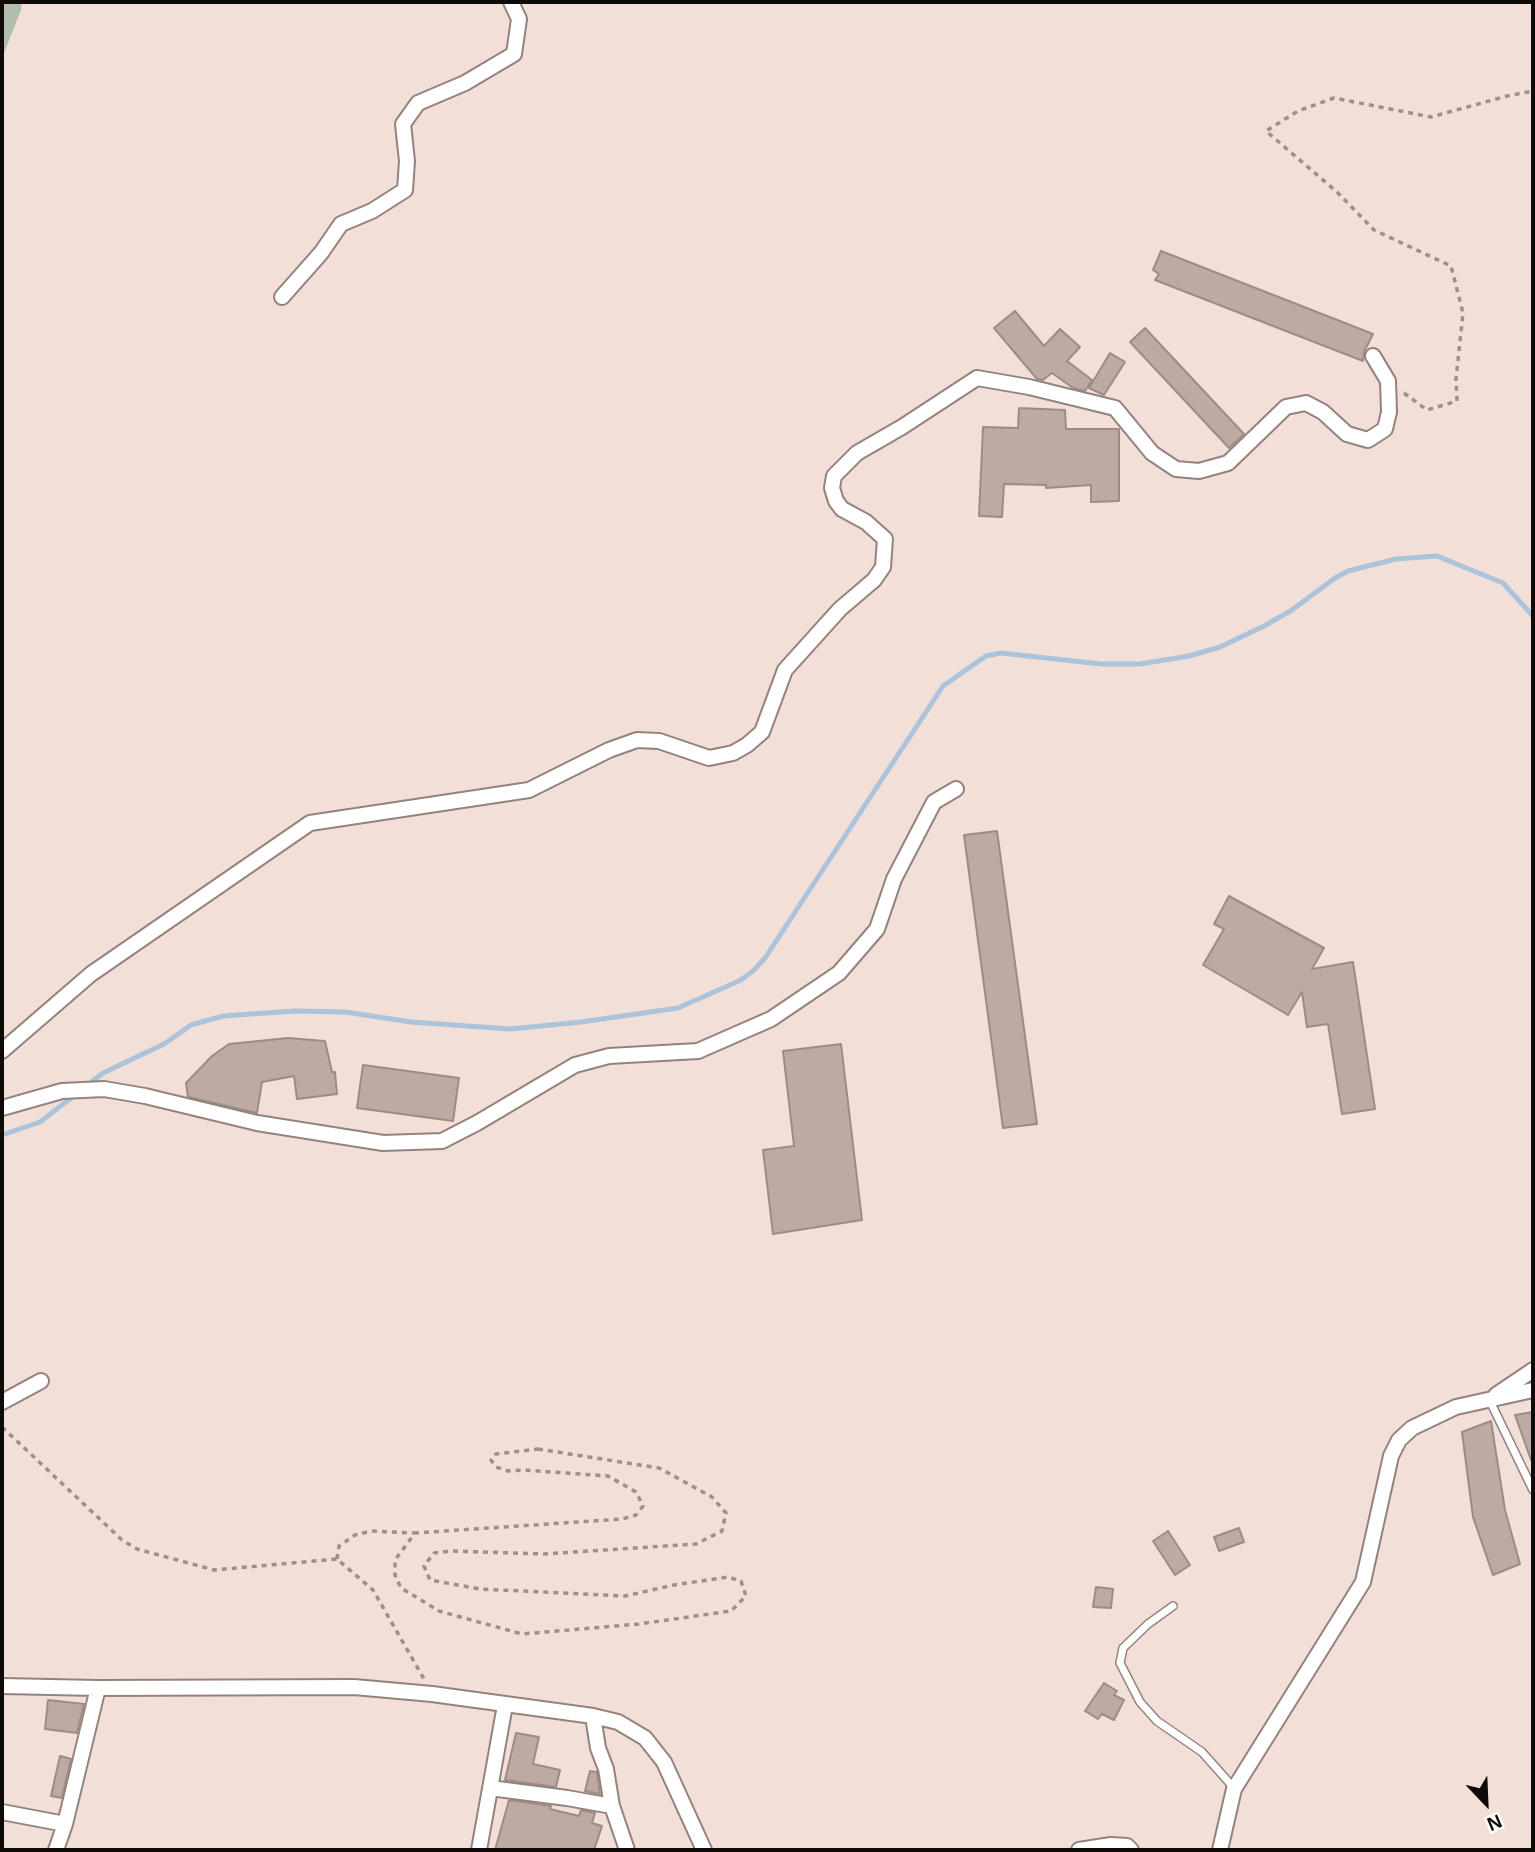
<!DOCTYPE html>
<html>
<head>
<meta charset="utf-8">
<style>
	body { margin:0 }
	#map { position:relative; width:1535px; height:1852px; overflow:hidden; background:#f2dfd8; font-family:Helvetica,sans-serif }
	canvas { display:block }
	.frame { position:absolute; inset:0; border:4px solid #100a08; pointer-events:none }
	.north { position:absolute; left:1451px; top:1768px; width:70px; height:70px; -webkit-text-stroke:5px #fff; paint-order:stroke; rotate:157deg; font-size:19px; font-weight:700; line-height:28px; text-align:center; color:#100a08 }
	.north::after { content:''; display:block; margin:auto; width:24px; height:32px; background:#100a08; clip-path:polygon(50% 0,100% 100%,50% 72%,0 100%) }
</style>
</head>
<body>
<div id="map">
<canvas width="1535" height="1852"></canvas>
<div class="frame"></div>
<div class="north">N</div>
</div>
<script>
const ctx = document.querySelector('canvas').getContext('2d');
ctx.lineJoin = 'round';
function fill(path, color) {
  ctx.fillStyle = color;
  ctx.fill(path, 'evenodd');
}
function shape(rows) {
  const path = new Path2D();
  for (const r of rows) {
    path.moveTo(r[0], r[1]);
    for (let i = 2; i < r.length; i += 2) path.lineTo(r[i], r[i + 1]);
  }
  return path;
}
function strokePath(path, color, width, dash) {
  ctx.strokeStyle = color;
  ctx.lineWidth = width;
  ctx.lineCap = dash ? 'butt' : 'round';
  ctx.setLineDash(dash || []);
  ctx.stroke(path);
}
fill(shape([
	[2,2,22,2,21,10,2,58]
]), '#b1beae');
strokePath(shape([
	[85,1087,103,1073,164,1044,191,1025,223,1016,295,1011,345,1012,411,1022,510,1029,581,1022,678,1008,741,980,754,970,765,958,943,686,986,656,1001,653,1101,664,1140,664,1189,656,1220,647,1264,626,1292,610,1335,578,1348,571,1396,559,1437,556,1503,583,1533,616],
	[2,1135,40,1122,75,1095]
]), '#abc4dc', 5);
const building = shape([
	[1161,251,1373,334,1364,352,1363,361,1155,280,1159,274,1153,270,1161,251],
	[1015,311,1044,346,1060,329,1080,347,1067,361,1092,380,1085,391,1073,388,1052,373,1043,380,1037,379,994,328,1015,311],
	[1145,328,1244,434,1229,448,1130,342,1145,328],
	[1110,353,1125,362,1104,395,1089,388,1110,353],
	[1019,408,1065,410,1066,429,1119,429,1119,501,1091,502,1091,485,1046,488,1046,485,1004,484,1002,517,979,516,983,427,1018,428,1019,408],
	[997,831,1037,1124,1003,1128,964,835,997,831],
	[1229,896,1324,948,1312,969,1353,962,1375,1109,1342,1114,1328,1024,1307,1027,1302,992,1288,1015,1203,965,1224,929,1214,924,1229,896],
	[288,1038,325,1041,332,1072,335,1072,337,1094,297,1099,294,1076,262,1082,257,1113,188,1097,186,1083,212,1056,229,1044,288,1038],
	[841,1044,862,1220,773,1234,763,1150,794,1146,783,1051,841,1044],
	[363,1065,459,1078,453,1121,357,1108,363,1065],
	[1533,1412,1533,1459,1531,1460,1515,1415,1533,1412],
	[1491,1421,1505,1510,1520,1564,1493,1575,1473,1517,1462,1432,1491,1421],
	[1239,1528,1244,1542,1219,1551,1214,1537,1239,1528],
	[1168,1531,1190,1565,1175,1575,1153,1541,1168,1531],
	[1096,1587,1113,1589,1111,1608,1093,1607,1096,1587],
	[1104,1683,1117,1691,1114,1695,1124,1700,1114,1720,1102,1714,1098,1719,1085,1711,1104,1683],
	[48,1700,84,1704,77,1733,45,1729,48,1700],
	[516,1733,539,1737,533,1764,560,1770,556,1787,505,1780,516,1733],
	[60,1756,71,1759,62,1798,51,1796,60,1756],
	[590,1771,597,1772,600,1794,585,1791,590,1771],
	[509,1800,551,1806,550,1809,579,1816,581,1810,595,1813,592,1823,602,1826,594,1850,495,1850,509,1800]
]);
fill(building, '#bcaaa3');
strokePath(building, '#9d8c85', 2);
const service = shape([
	[1489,1399,1533,1490],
	[1173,1606,1148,1624,1123,1648,1120,1663,1140,1702,1157,1721,1202,1752,1234,1788]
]);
const minor = shape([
	[282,297,321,253,341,224,372,211,405,190,407,161,403,124,418,103,465,83,514,54,519,19,511,2],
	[2,1051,91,974,310,823,529,790,609,750,637,740,659,741,709,758,733,753,747,745,762,732,785,670,840,609,874,580,883,567,885,539,866,522,842,509,836,501,832,488,834,476,857,453,902,427,977,378,1029,387,1115,408,1152,453,1176,469,1199,471,1228,463,1286,407,1306,403,1323,412,1347,434,1368,440,1385,429,1389,412,1388,381,1373,356],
	[2,1108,62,1091,104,1089,145,1096,257,1123,383,1143,442,1141,477,1123,575,1065,609,1056,698,1051,771,1019,839,973,877,929,894,879,934,802,956,789],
	[1496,1395,1533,1370],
	[2,1402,41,1381],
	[2,1686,98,1688,354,1687,432,1694,593,1716,618,1722,645,1738,664,1762,704,1850],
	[593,1716,598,1748,606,1769,612,1806,627,1850],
	[490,1788,567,1798,612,1806],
	[2,1812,65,1824],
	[56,1850,65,1824,98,1688],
	[479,1850,505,1705],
	[1079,1850,1111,1845,1127,1846,1131,1850],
	[1220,1850,1234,1789,1363,1582,1391,1456,1399,1440,1412,1428,1456,1407,1533,1390]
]);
strokePath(service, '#94837d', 10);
strokePath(minor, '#94837d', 18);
strokePath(shape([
	[1404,393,1427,410,1457,401,1456,379,1463,313,1451,266,1374,230,1337,192,1266,131,1298,111,1334,98,1431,117,1507,96,1533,91],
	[2,1427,122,1540,137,1549,214,1570,337,1559,373,1590,424,1679],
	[538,1449,659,1468,712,1497,726,1513,722,1531,696,1544,544,1554,451,1551,434,1553,424,1566,430,1580,480,1589,625,1596,674,1585,728,1577,741,1581,746,1596,731,1611,639,1624,522,1634,439,1611,401,1588,395,1575,395,1560,415,1533,622,1519,636,1515,643,1506,636,1492,608,1476,524,1470,508,1471,496,1467,491,1460,496,1454,538,1449],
	[337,1559,339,1546,355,1535,371,1531,415,1533]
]), '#9d8f8a', 3.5, [5, 5]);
strokePath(service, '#fff', 7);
strokePath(minor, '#fff', 14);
</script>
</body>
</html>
